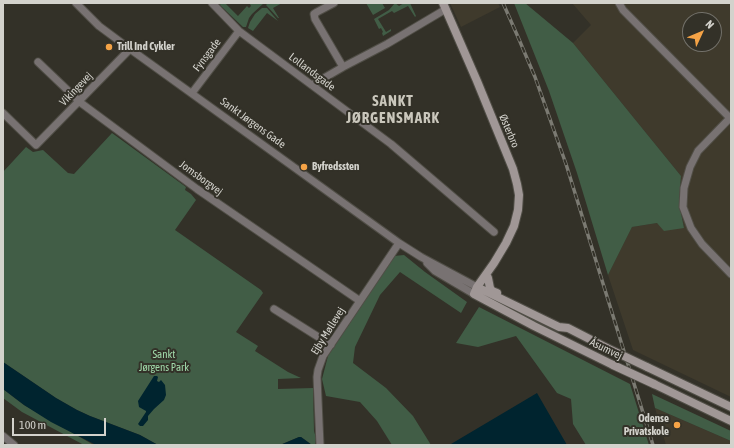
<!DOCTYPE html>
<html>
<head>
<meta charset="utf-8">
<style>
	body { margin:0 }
	#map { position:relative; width:734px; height:448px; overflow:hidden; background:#333128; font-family:"Asap Condensed",sans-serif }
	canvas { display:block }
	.frame { position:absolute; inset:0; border:4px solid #d3d2cc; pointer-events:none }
	.north { position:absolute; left:682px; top:12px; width:40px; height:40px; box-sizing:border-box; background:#333128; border:1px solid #73716a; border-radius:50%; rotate:46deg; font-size:11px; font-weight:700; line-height:16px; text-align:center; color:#d3d2cc }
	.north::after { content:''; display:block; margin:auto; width:14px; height:18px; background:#f5a346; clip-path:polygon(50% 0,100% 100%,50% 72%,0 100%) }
	.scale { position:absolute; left:12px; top:418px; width:94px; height:18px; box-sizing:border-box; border:2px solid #d3d2cc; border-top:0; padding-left:5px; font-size:12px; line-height:14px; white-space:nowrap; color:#d3d2cc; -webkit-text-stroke:3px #333128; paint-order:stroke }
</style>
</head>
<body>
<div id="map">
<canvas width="734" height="448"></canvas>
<div class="frame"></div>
<div class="north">N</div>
<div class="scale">100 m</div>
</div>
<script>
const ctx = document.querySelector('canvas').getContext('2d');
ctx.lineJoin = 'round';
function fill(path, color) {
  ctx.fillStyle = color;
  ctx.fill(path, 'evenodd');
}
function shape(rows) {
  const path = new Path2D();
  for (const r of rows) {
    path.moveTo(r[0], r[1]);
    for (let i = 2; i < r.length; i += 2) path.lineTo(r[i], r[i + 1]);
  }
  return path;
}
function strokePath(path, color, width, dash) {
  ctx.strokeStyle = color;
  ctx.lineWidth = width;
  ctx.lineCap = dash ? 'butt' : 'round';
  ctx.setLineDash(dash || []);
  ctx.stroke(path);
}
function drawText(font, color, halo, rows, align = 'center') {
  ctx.font = font + ' "Asap Condensed",sans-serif';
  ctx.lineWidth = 4;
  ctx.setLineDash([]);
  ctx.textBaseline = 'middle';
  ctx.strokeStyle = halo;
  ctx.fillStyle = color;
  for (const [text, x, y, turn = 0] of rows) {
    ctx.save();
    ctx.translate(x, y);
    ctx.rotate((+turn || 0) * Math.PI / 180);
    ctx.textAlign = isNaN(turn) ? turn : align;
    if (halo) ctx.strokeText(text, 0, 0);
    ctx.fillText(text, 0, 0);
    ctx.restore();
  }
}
fill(shape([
	[450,3,498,3,500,7,461,27],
	[572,3,731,3,731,397,633,350,608,275,632,227,657,223,684,228,679,203,681,176,573,43,591,25],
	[690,20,714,20,714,44,690,44],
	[655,408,731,441,731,445,666,445]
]), '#3f3a2c');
fill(shape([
	[221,3,225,3,238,16,247,6,249,8,251,6,250,4,251,3,264,3,252,14,249,18,246,27,243,27,220,5],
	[268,3,282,3,273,8,279,18,278,18,266,5],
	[366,3,382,3,385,8,373,15],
	[395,3,399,6,404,3,410,3,416,16,415,17,408,6,394,13,392,11,378,19,386,32,391,29,391,31,383,36,382,33,383,32,381,28,379,29,374,19,389,10],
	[514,3,525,3,573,43,681,176,679,203,684,228,664,231,657,223,632,227,608,275,577,173,549,91],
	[262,8,267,8,278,21,267,13,253,31,248,28,250,22,255,14],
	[112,133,186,187,185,190,191,194,196,200,175,230,261,290,263,293,236,332,258,346,255,351,288,372,301,378,278,379,278,389,313,388,314,431,316,438,315,445,312,445,301,437,299,437,280,445,158,445,140,435,90,416,77,410,56,398,3,362,3,172,26,147,33,152,43,150,68,173,74,174],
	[404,255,425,272,467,302,461,313,400,272,380,295,355,347,353,363,386,388,413,416,431,445,392,445,377,421,360,402,326,396,322,379,328,356,394,256],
	[479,307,630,384,649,445,586,445,573,424,571,399,557,393,516,336,478,347,456,343],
	[3,389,24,405,92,444,96,445,84,445,22,412,3,398],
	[652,394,731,431,731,441,655,408]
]), '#415d46');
fill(shape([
	[3,362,56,398,77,410,90,416,140,435,158,445,96,445,51,422,24,405,3,389],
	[154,376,157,376,158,377,157,381,159,382,161,380,165,385,166,395,164,400,154,409,148,416,148,420,143,426,140,426,138,424,146,412,146,411,139,407,138,401],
	[537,393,567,445,451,445,451,444],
	[299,437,301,437,312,445,280,445]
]), '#00242f');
const street = shape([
	[76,3,99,26,130,49,399,243,421,257,477,287],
	[212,3,239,31,391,144,494,232],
	[334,3,317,12,314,14,315,19,343,67],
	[619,3,623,10,730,118],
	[38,62,81,103,197,189,360,301],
	[312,85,343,67,387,44,446,9],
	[192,93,239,31],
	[3,113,36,145,130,49],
	[731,117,698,151,690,167,684,188,683,207,691,228,702,244,731,274],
	[427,263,435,271,474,294],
	[274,309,331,345],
	[3,436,14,445],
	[320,445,317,377,318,370,323,356,399,243]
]);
const secondary = shape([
	[443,3,477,81,513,169,517,184,519,195,518,210,514,226,506,243,494,263,477,287,474,294,534,326,613,365],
	[488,278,490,288,492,291,497,293],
	[477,287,559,327,568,328,607,348],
	[647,367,731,407],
	[654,384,731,421]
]);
strokePath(street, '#504e46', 9);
strokePath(secondary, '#504e46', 10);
strokePath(street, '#787272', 7);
strokePath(secondary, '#a09796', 8);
const rail = shape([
	[503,3,518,37,535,77,566,164,653,445]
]);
strokePath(rail, '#7b7a72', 3.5);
strokePath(rail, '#333128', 2, [6]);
const secondaryBridge = shape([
	[607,348,647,367],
	[613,365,654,384]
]);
strokePath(secondaryBridge, '#504e46', 10, []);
strokePath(secondaryBridge, '#a09796', 8);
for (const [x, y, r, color] of [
	[109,47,4,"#f5a346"],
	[304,167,4,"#f5a346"],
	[677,425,4,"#f5a346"]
]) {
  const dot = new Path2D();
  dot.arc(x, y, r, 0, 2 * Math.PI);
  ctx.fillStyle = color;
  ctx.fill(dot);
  strokePath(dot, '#333128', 1.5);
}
drawText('bold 11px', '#d3d2cc', '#333128', [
	["Trill Ind Cykler",117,47],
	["Byfredssten",312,167],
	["Odense",669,419,"right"],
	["Privatskole",669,432,"right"]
], 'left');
drawText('11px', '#d3d2cc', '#333128', [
	["Fynsgade",207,55,-53],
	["Lollandsgade",312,72,37],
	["Vikingevej",76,89,-46],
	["Sankt Jørgens Gade",253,123,36],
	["Østerbro",509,131,67],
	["Jomsborgvej",201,178,36],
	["Ejby Møllevej",328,331,-58],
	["Åsumvej",606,349,26]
]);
drawText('11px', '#a0d9aa', '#333128', [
	["Sankt",164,355],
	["Jørgens Park",164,368]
]);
ctx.letterSpacing = '1px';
drawText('bold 15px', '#cac7bc', '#333128', [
	["SANKT",393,101],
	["JØRGENSMARK",393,118]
]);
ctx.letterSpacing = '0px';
</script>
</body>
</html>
